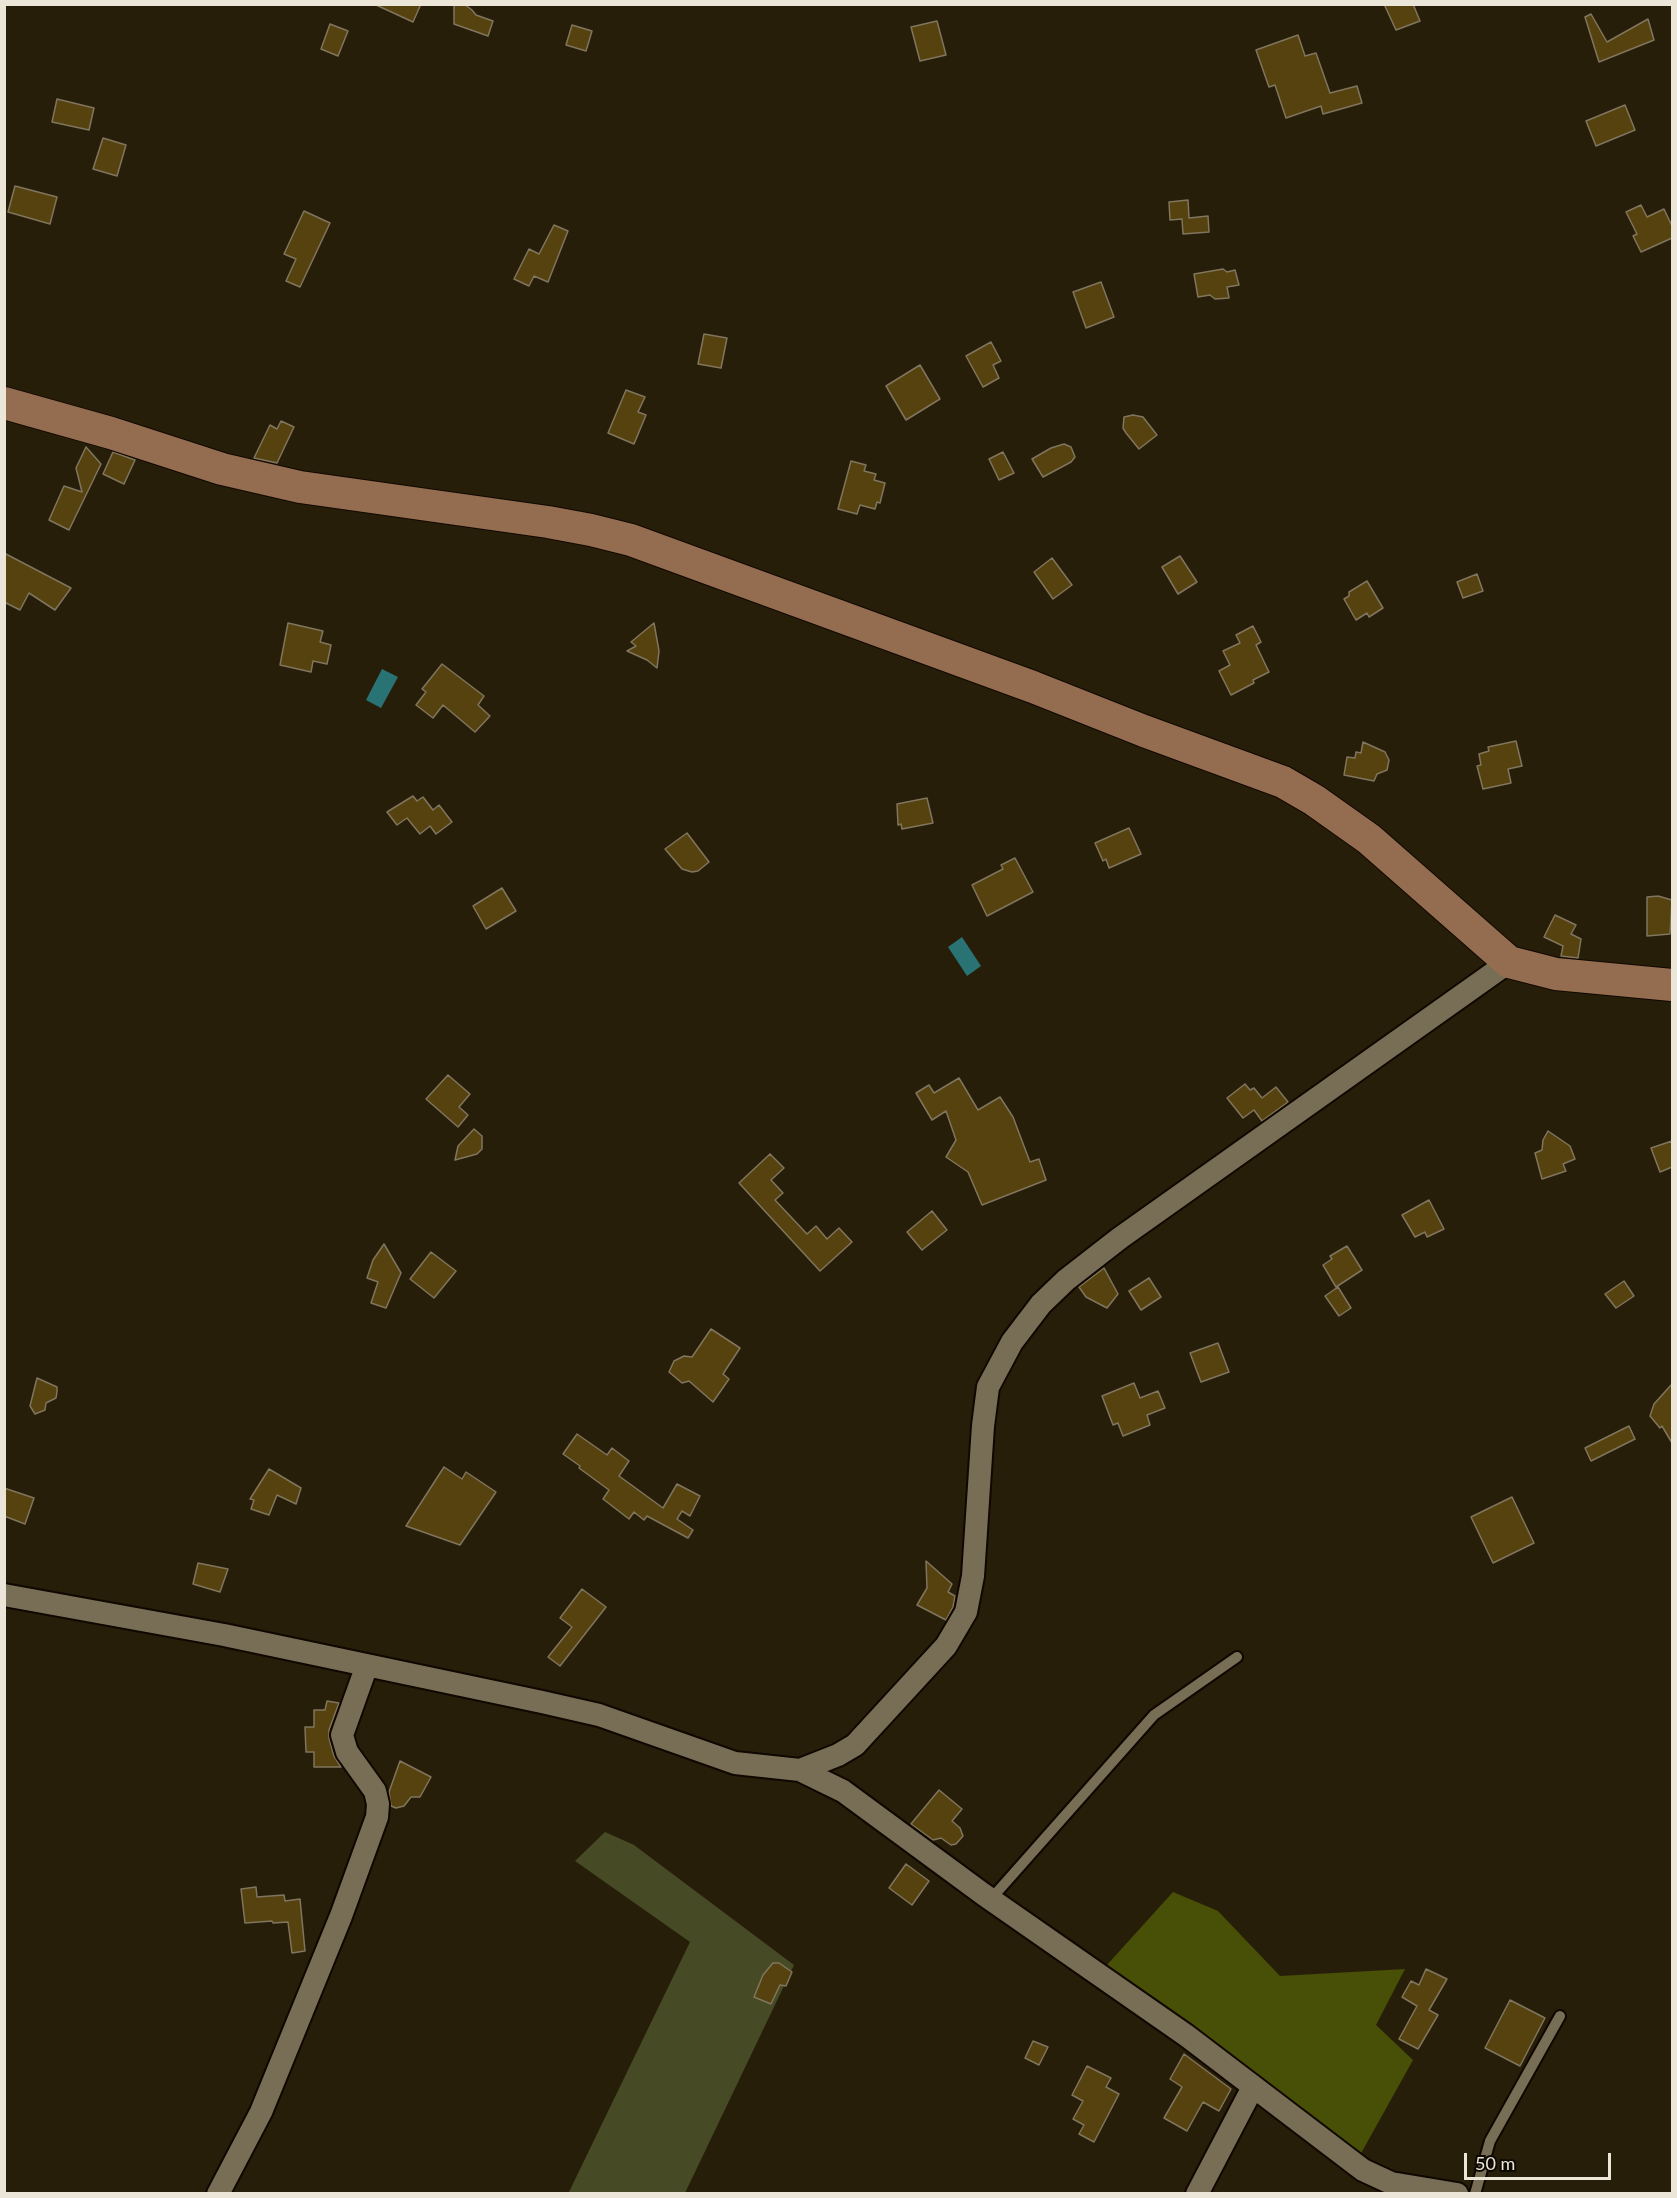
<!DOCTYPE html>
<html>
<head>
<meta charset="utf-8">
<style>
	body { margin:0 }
	#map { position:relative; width:1677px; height:2198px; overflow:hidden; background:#271e09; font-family:Lato,sans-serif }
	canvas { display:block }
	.frame { position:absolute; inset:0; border:6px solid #ece6d9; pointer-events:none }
	.scale { position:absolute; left:1464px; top:2153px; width:147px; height:27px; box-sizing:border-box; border:3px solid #ece6d9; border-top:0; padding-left:8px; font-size:18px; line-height:21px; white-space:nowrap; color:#ece6d9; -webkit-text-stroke:4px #0d0903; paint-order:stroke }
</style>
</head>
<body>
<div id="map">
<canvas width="1677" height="2198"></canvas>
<div class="frame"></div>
<div class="scale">50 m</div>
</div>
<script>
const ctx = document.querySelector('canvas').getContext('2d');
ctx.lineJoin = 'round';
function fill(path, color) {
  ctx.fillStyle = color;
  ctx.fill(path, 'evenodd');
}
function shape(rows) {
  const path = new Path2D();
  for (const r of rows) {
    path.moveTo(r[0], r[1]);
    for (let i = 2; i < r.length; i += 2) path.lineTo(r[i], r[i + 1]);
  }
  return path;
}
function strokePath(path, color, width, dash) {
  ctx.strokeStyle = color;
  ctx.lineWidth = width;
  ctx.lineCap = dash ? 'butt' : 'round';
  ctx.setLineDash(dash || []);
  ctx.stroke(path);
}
fill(shape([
	[605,1832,634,1845,794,1965,685,2193,568,2194,690,1942,575,1861]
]), '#464b25');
fill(shape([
	[1173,1892,1218,1911,1280,1976,1405,1969,1376,2025,1413,2060,1359,2157,1106,1966]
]), '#484f06');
fill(shape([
	[382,669,398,677,381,708,366,700],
	[962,937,981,966,967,976,948,947]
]), '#2a7375');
const building = shape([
	[374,4,421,4,413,22,374,4],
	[454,4,464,4,472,10,476,15,493,21,488,36,454,24,454,4],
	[1384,4,1413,4,1420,21,1396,30,1384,4],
	[1591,14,1607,42,1648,19,1654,40,1599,62,1585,17,1591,14],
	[937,21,946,55,920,61,911,27,937,21],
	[330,24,348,31,338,56,321,49,330,24],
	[572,25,592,31,586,51,566,45,572,25],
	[1298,35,1305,56,1316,53,1330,93,1357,86,1362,103,1323,114,1321,106,1286,118,1275,85,1269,87,1256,50,1298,35],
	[57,99,94,108,89,130,52,122,57,99],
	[1625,105,1635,130,1596,146,1586,121,1625,105],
	[103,138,126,145,117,176,93,169,103,138],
	[15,186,57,197,50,224,8,212,15,186],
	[1188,200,1189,218,1208,216,1209,232,1183,234,1182,219,1170,220,1169,202,1188,200],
	[1641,205,1647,217,1664,209,1672,226,1672,238,1641,252,1633,236,1637,234,1626,212,1641,205],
	[304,211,330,223,300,287,286,281,296,259,284,254,304,211],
	[554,225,568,231,548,282,534,276,529,286,514,279,529,249,539,254,554,225],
	[1223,269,1227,272,1235,270,1239,285,1227,287,1229,298,1215,299,1210,295,1198,297,1194,274,1223,269],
	[1101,282,1114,317,1086,328,1073,292,1101,282],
	[704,334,727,338,721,368,698,364,704,334],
	[991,342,1001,361,993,365,999,378,983,387,966,356,991,342],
	[920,365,940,399,906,420,886,386,920,365],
	[626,390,645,397,638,412,646,415,634,444,608,433,626,390],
	[1133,415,1143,417,1157,435,1139,449,1126,433,1123,428,1124,417,1133,415],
	[281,421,294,427,277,463,254,458,270,425,277,429,281,421],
	[1064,444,1071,447,1075,457,1071,462,1043,477,1032,459,1051,448,1064,444],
	[86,447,101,464,69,530,49,520,64,486,82,492,76,468,86,447],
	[113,452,135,460,124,484,103,474,113,452],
	[1003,452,1014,473,999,480,989,459,1003,452],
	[851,461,866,465,864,471,876,474,874,480,885,483,880,503,877,502,875,509,860,505,857,514,838,509,851,461],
	[4,553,71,588,55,610,29,593,20,610,4,602,4,553],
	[1180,556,1197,582,1178,594,1162,567,1180,556],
	[1052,558,1072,585,1053,599,1034,572,1052,558],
	[1477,574,1483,591,1463,598,1457,582,1477,574],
	[1367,581,1383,608,1369,617,1367,613,1356,620,1344,599,1349,596,1349,592,1367,581],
	[288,623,323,631,320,642,331,645,327,664,313,661,311,672,280,665,288,623],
	[654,623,659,651,657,668,647,660,627,651,636,646,631,642,654,623],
	[1253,626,1261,642,1256,645,1269,672,1253,680,1254,683,1231,695,1219,671,1230,665,1223,651,1240,643,1236,635,1253,626],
	[442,664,484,696,478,705,490,716,475,732,443,705,433,718,416,705,426,692,422,689,442,664],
	[1516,741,1522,766,1508,769,1511,783,1483,789,1477,766,1481,765,1479,754,1489,751,1488,747,1516,741],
	[1363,742,1385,752,1389,760,1387,770,1377,774,1374,781,1344,775,1347,757,1355,758,1356,752,1361,753,1363,742],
	[413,796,417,801,423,797,433,810,439,805,452,822,436,834,430,826,420,834,407,818,397,825,387,812,413,796],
	[927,798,933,823,902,829,901,824,898,825,897,804,927,798],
	[1129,828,1141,854,1109,868,1106,859,1103,861,1095,843,1129,828],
	[687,833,709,862,698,871,692,872,682,869,665,849,687,833],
	[1015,858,1033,892,987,916,972,885,1003,869,1001,865,1015,858],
	[502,888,516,911,486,929,473,906,502,888],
	[1658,896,1672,900,1670,934,1647,936,1647,897,1658,896],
	[1555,915,1576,925,1571,934,1581,939,1578,958,1561,956,1563,946,1544,937,1555,915],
	[448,1075,470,1094,459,1107,468,1115,458,1127,426,1099,448,1075],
	[959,1078,978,1110,1000,1097,1013,1117,1030,1162,1039,1159,1046,1180,982,1205,968,1172,946,1157,956,1140,946,1111,932,1120,916,1093,929,1085,934,1093,959,1078],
	[1245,1084,1250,1090,1254,1088,1262,1098,1276,1087,1288,1102,1262,1121,1254,1110,1243,1118,1227,1098,1245,1084],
	[474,1129,482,1136,482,1149,477,1154,455,1160,458,1146,474,1129],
	[1548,1131,1570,1146,1575,1159,1563,1164,1566,1171,1542,1179,1535,1153,1542,1150,1543,1140,1548,1131],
	[1672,1141,1672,1167,1660,1172,1651,1148,1672,1141],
	[770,1154,784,1168,771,1180,783,1193,775,1200,807,1234,816,1226,827,1239,839,1228,852,1242,820,1271,739,1183,770,1154],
	[1429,1200,1444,1229,1427,1237,1425,1232,1415,1237,1402,1215,1429,1200],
	[932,1211,947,1230,922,1250,907,1232,932,1211],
	[384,1244,401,1273,386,1308,371,1303,378,1282,367,1278,373,1260,384,1244],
	[1347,1246,1362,1270,1336,1287,1323,1265,1332,1259,1330,1256,1347,1246],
	[431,1252,456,1271,434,1298,410,1279,431,1252],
	[1104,1268,1118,1294,1107,1308,1086,1297,1079,1287,1104,1268],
	[1149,1278,1161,1297,1141,1310,1129,1291,1149,1278],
	[1624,1281,1634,1296,1616,1308,1605,1294,1624,1281],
	[1338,1287,1351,1308,1339,1316,1325,1296,1338,1287],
	[711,1329,740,1348,723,1374,729,1379,713,1402,689,1381,682,1383,669,1372,674,1361,684,1356,692,1357,711,1329],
	[1218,1343,1229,1372,1201,1382,1190,1353,1218,1343],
	[37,1378,57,1387,57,1392,56,1398,46,1403,45,1410,35,1414,30,1406,37,1378],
	[1134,1383,1140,1398,1158,1391,1165,1408,1147,1415,1150,1425,1123,1436,1118,1423,1113,1425,1102,1396,1134,1383],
	[1672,1384,1672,1443,1662,1426,1660,1428,1650,1416,1654,1404,1672,1384],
	[1629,1426,1635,1439,1591,1461,1585,1448,1629,1426],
	[577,1434,607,1455,612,1448,629,1461,619,1476,663,1508,677,1484,700,1496,690,1516,682,1511,677,1519,693,1530,688,1538,647,1516,644,1520,634,1512,629,1519,603,1499,609,1490,579,1468,580,1466,563,1454,577,1434],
	[444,1467,462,1479,466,1472,496,1492,460,1545,406,1526,444,1467],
	[269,1469,301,1488,296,1504,277,1495,269,1515,251,1509,254,1500,250,1499,269,1469],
	[4,1488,34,1498,25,1524,4,1516,4,1488],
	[1512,1497,1534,1543,1493,1563,1471,1517,1512,1497],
	[926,1561,952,1584,948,1592,955,1596,953,1607,946,1620,917,1605,927,1588,926,1561],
	[198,1563,228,1569,220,1592,193,1584,198,1563],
	[582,1589,606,1607,560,1666,548,1657,572,1627,560,1618,582,1589],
	[327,1701,339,1703,329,1730,329,1738,334,1756,341,1767,314,1767,314,1752,306,1752,305,1727,314,1727,314,1710,325,1710,327,1701],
	[400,1761,431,1777,420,1797,411,1797,404,1806,396,1808,391,1806,389,1792,400,1761],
	[939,1790,962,1809,952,1821,960,1828,963,1836,956,1844,951,1845,941,1838,933,1840,911,1824,939,1790],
	[906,1864,929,1881,912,1905,889,1888,906,1864],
	[256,1887,257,1897,284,1895,285,1901,300,1899,305,1951,292,1953,288,1922,273,1923,272,1921,245,1923,241,1889,256,1887],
	[773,1963,779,1963,792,1972,786,1986,780,1985,771,2004,754,1997,763,1975,773,1963],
	[1426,1969,1447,1979,1429,2010,1438,2015,1418,2049,1399,2039,1417,2006,1402,1997,1411,1981,1419,1985,1426,1969],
	[1510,2000,1545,2018,1520,2066,1485,2048,1510,2000],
	[1033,2041,1048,2047,1039,2065,1025,2058,1033,2041],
	[1184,2054,1231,2089,1219,2111,1203,2102,1187,2131,1164,2118,1182,2087,1170,2079,1184,2054],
	[1087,2066,1111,2078,1106,2087,1119,2094,1094,2142,1079,2134,1084,2125,1073,2119,1083,2101,1072,2095,1087,2066]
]);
fill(building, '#55420e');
strokePath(building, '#80755e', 1.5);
const lane = shape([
	[991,1899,1154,1715,1237,1657],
	[1475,2194,1490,2141,1560,2016]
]);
const street = shape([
	[4,1595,224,1635,542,1702,599,1715,735,1763,800,1770,843,1791,983,1894,1187,2036,1363,2170,1391,2183,1457,2194],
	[800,1770,838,1755,855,1745,946,1646,966,1612,973,1576,983,1426,988,1387,1012,1342,1041,1304,1066,1280,1120,1238,1509,962],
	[218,2194,261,2112,341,1916,377,1817,378,1804,375,1791,347,1752,342,1735,367,1665],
	[1197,2194,1253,2087]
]);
const secondary = shape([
	[4,403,111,433,222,469,300,487,548,522,591,530,631,540,1033,687,1144,731,1283,782,1314,800,1369,839,1509,962,1556,974,1672,985]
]);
strokePath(lane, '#100800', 14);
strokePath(street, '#100800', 26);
strokePath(secondary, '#100800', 34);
strokePath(lane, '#786e56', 10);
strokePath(street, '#786e56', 22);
strokePath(secondary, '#946c50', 32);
</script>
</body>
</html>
